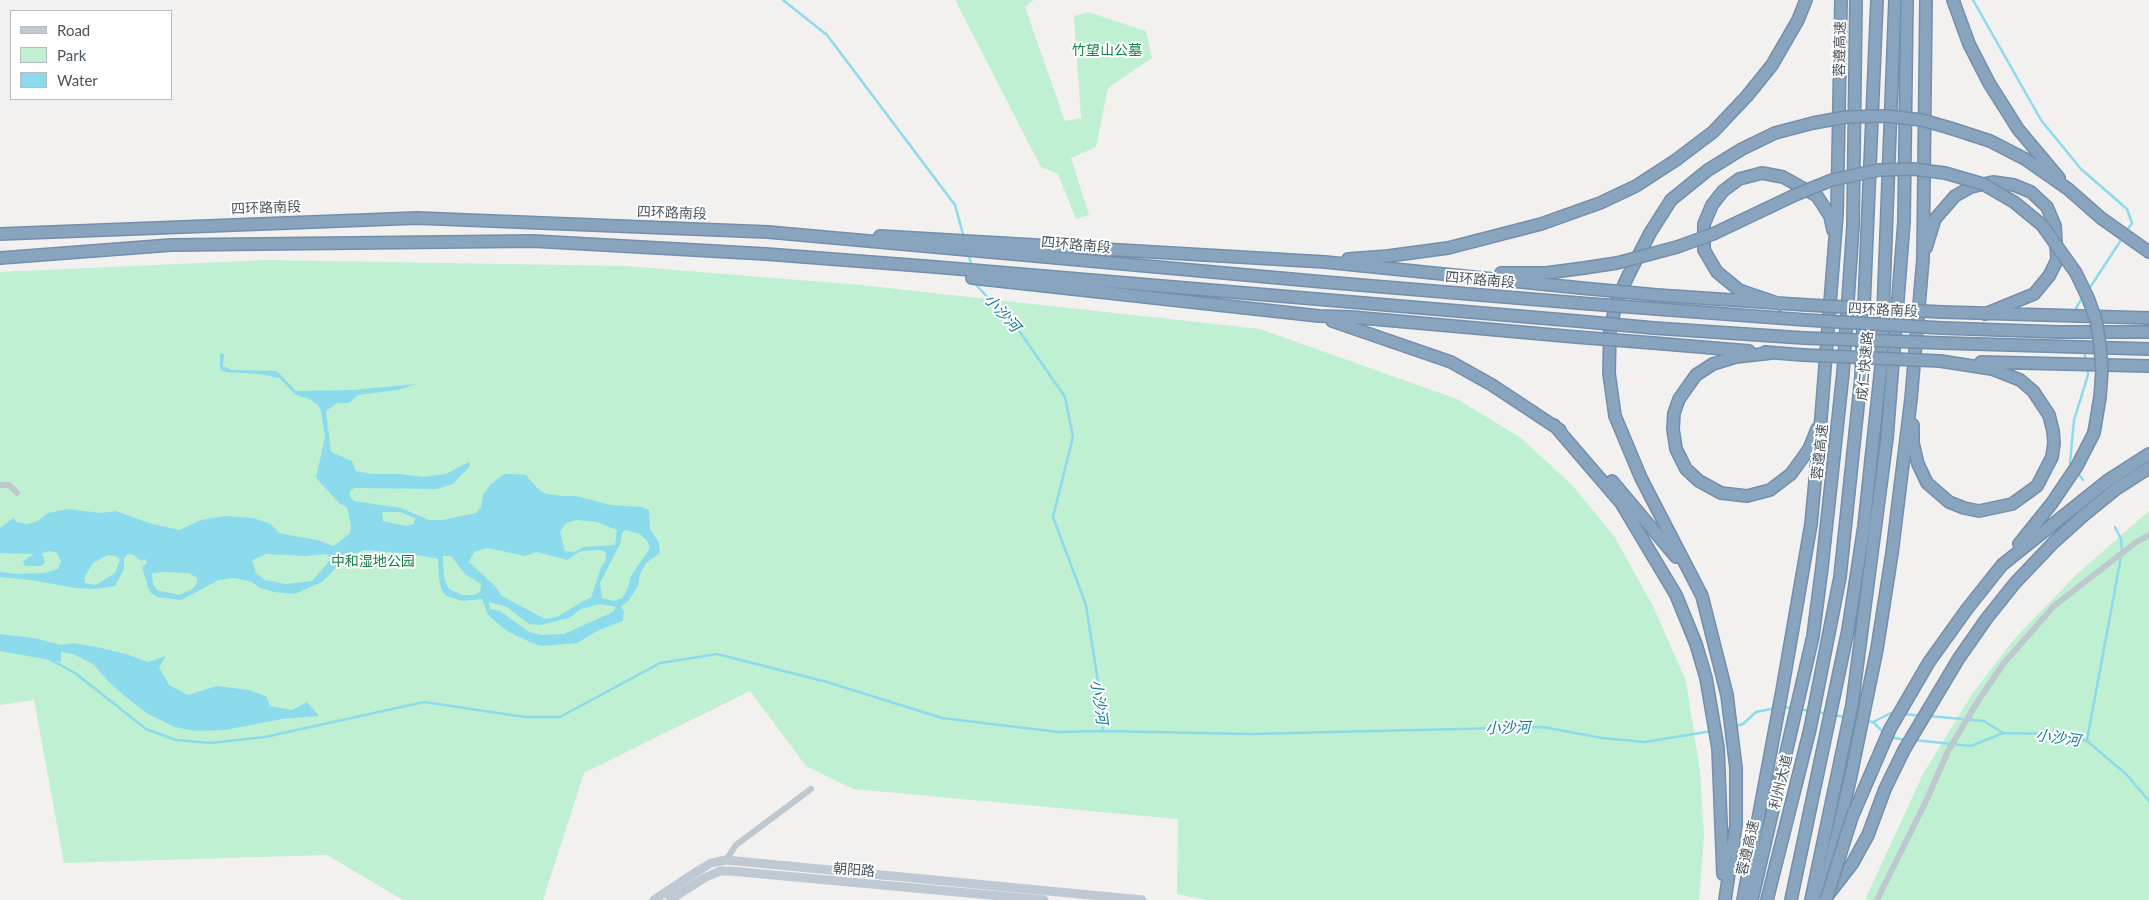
<!DOCTYPE html>
<html>
<head>
<meta charset="utf-8">
<style>
	body { margin:0 }
	#map { position:relative; width:2149px; height:900px; overflow:hidden; background:#f3f0f0; font-family:Lato,sans-serif }
	canvas { display:block }
	.legend { position:absolute; left:10px; top:10px; width:162px; height:90px; box-sizing:border-box; background:#fff; border:1px solid #b6bbbf; margin:0; padding:6px 9px; list-style:none; font-size:15px; color:#48545e }
	.legend li { display:flex; align-items:center; gap:10px; height:25px }
	.legend b { width:25px; border:1px solid #b6bbbf }
</style>
</head>
<body>
<div id="map">
<canvas width="2149" height="900"></canvas>
<ul class="legend">
<li><b style="height:6px;background:#bec9d4"></b>Road</li>
<li><b style="height:14px;background:#bff0d1"></b>Park</li>
<li><b style="height:14px;background:#8cdbed"></b>Water</li>
</ul>
</div>
<script>
const ctx = document.querySelector('canvas').getContext('2d');
ctx.lineJoin = 'round';
function fill(path, color) {
  ctx.fillStyle = color;
  ctx.fill(path, 'evenodd');
}
function shape(rows) {
  const path = new Path2D();
  for (const r of rows) {
    path.moveTo(r[0], r[1]);
    for (let i = 2; i < r.length; i += 2) path.lineTo(r[i], r[i + 1]);
  }
  return path;
}
function strokePath(path, color, width, dash) {
  ctx.strokeStyle = color;
  ctx.lineWidth = width;
  ctx.lineCap = dash ? 'butt' : 'round';
  ctx.setLineDash(dash || []);
  ctx.stroke(path);
}
function drawText(font, color, halo, rows, align = 'center') {
  ctx.font = font + ' Lato,"Noto Sans SC",sans-serif';
  ctx.lineWidth = 4;
  ctx.setLineDash([]);
  ctx.textBaseline = 'middle';
  ctx.strokeStyle = halo;
  ctx.fillStyle = color;
  for (const [text, x, y, turn = 0] of rows) {
    ctx.save();
    ctx.translate(x, y);
    ctx.rotate((+turn || 0) * Math.PI / 180);
    ctx.textAlign = isNaN(turn) ? turn : align;
    if (halo) ctx.strokeText(text, 0, 0);
    ctx.fillText(text, 0, 0);
    ctx.restore();
  }
}
fill(shape([
	[955,0,1034,0,1025,7,1065,121,1081,118,1074,16,1088,12,1146,31,1152,58,1108,88,1096,147,1071,158,1089,215,1076,219,1058,174,1041,167],
	[266,260,626,266,861,285,1260,329,1457,399,1521,438,1572,485,1614,536,1653,606,1686,681,1700,771,1704,837,1699,900,1206,900,1177,894,1178,819,853,789,806,766,750,691,584,773,543,900,403,900,327,855,64,863,34,700,0,705,0,272],
	[2149,511,2149,900,1865,900,1923,774,1972,694,2015,638,2077,574]
]), '#bff0d1');
fill(shape([
	[220,353,224,354,223,366,232,370,277,371,296,391,353,390,416,384,398,390,358,395,349,403,337,403,326,411,331,452,352,461,356,471,371,474,400,474,423,477,446,474,469,462,470,466,453,484,437,489,354,488,350,491,350,497,354,501,401,508,429,520,442,520,476,513,481,507,483,495,491,484,504,474,516,474,526,475,537,488,544,493,561,496,576,496,611,505,642,507,649,510,650,529,659,543,660,553,646,563,640,574,638,586,629,600,621,607,624,611,623,621,599,630,577,643,542,646,532,643,507,631,488,615,482,599,462,601,447,596,442,591,439,579,438,559,412,554,364,550,343,561,322,582,295,594,274,592,260,588,252,582,235,578,219,580,181,600,157,597,150,592,148,587,142,567,147,563,145,559,141,561,134,555,128,554,124,558,124,569,115,586,95,589,75,588,31,580,0,577,0,572,17,574,44,573,58,569,61,562,57,553,51,551,42,553,45,562,42,566,25,566,23,561,34,554,0,553,0,528,13,518,17,522,27,524,38,521,48,513,68,509,101,513,116,511,149,523,179,530,201,520,224,516,253,518,271,524,279,533,317,540,334,546,350,533,351,527,347,507,340,504,316,478,325,437,321,411,318,405,309,399,296,395,279,378,259,374,225,372,220,369],
	[382,512,400,512,415,518,414,524,406,526,383,521],
	[577,520,597,522,617,530,615,545,584,547,574,552,565,551,560,532,566,523],
	[626,530,640,534,647,541,650,548,631,576,627,590,622,598,613,601,602,598,600,583,620,544,622,533],
	[487,548,524,556,537,552,567,560,581,551,602,550,606,553,606,560,601,567,591,598,583,601,557,617,545,619,502,596,495,586,469,562,474,552],
	[267,554,305,556,326,554,332,558,312,581,286,584,265,580,256,573,252,560],
	[108,555,116,556,120,560,115,573,96,585,85,583,84,578,93,563],
	[443,556,451,556,465,574,481,584,480,592,474,595,462,595,449,589,444,578],
	[164,572,189,573,197,578,197,584,191,590,179,595,157,590,153,584,152,573],
	[489,602,507,607,529,624,540,625,569,618,581,609,600,604,616,607,613,612,564,634,542,635,529,632,500,611,490,609],
	[0,634,34,638,61,645,73,643,97,647,126,654,148,662,166,656,159,667,169,685,188,695,217,686,249,690,266,696,270,706,292,710,307,702,319,716,282,719,225,730,195,731,175,727,148,714,126,697,109,682,93,664,73,654,61,652,61,662,0,651]
]), '#8cdbed');
strokePath(shape([
	[783,0,827,35,955,205,964,238],
	[1973,0,2041,120,2081,169,2127,209,2132,223,2126,232],
	[968,253,972,267],
	[976,282,977,286,1020,332,1065,397,1073,437,1053,517,1086,605,1098,682,1099,704,1103,731,1250,734,1543,727,1602,738,1645,742,1712,731],
	[2089,289,2123,237],
	[2077,312,2076,308,2083,297],
	[2084,350,2086,362],
	[2073,466,2070,463,2074,420,2088,375,2087,367],
	[2077,472,2083,480],
	[2115,527,2121,539,2122,551],
	[51,660,75,673,146,729,176,740,211,743,265,737,424,702,525,717,560,717,660,663,717,654,827,682,942,718,1058,732,1103,731],
	[1781,707,1793,708],
	[1799,709,1810,711],
	[1816,712,1828,714],
	[1904,714,1921,716],
	[1833,715,1845,717],
	[1929,716,1984,721,2003,733],
	[1865,721,1873,722,1885,734],
	[1873,722,1891,713,1896,714],
	[1735,726,1743,724,1756,712,1776,708],
	[1889,737,1906,740],
	[1914,740,1971,746,2003,733,2054,734,2087,741,2126,774,2149,801],
	[2087,740,2121,557]
]), '#8cdbed', 2.5);
const highway = shape([
	[1953,0,1969,44,1989,83,2018,129,2059,178],
	[1950,128,1990,141,2025,159,2068,189,2101,218,2149,252],
	[0,234,417,218,768,232,1324,282,1578,303],
	[880,236,1325,262,1581,288],
	[1926,248,1935,219,1955,196,1971,187,1993,182,2014,185,2031,192,2047,207,2055,226,2057,260,2049,276,2034,294,1985,314],
	[0,258,171,245,533,241,766,254,936,267,1577,321],
	[1348,259,1388,256,1448,248,1541,224,1600,203,1636,186,1676,160,1713,132,1747,96,1772,65,1798,20,1806,0],
	[1501,273,1546,273,1584,268],
	[972,278,1319,316,1351,317,1576,337],
	[1657,295,1807,305],
	[1780,304,1739,290,1717,272,1704,250,1704,224,1712,205,1723,191,1739,179,1762,173,1783,177,1817,196,1830,216,1833,230],
	[1657,309,1806,320],
	[1942,312,2149,318],
	[1332,321,1451,362,1492,385,1560,430],
	[1654,328,1804,338],
	[1942,328,2058,332,2149,332],
	[1653,343,1749,351],
	[1942,343,2149,349],
	[1765,352,1803,355],
	[1771,353,1736,357,1713,364,1696,375,1679,399,1674,413,1673,429,1676,449,1686,469,1699,481,1721,493,1747,496,1770,490,1791,474,1809,449,1817,429],
	[1981,362,2149,366],
	[1554,425,1621,503,1676,595,1696,644,1706,678,1718,748,1723,874],
	[1913,425,1913,443,1918,464,1927,483,1949,502,1964,508,1979,511,2012,504,2037,486,2052,457,2054,443,2053,431,2049,415,2033,391,2020,380,1992,369,1940,361],
	[1612,481,1676,557],
	[2019,544,2052,503,2077,466,2094,433],
	[1967,609,2002,565,2107,481,2149,454],
	[1828,895,1852,864,1868,835,1885,789,1904,750,1959,658,1987,618,2015,583,2054,542,2084,515,2116,489,2149,468],
	[1822,898,1850,780,1877,649,1892,553,1911,399,1923,259,1926,0],
	[1725,900,1736,825,1736,768,1727,695,1702,596,1641,478,1615,416,1609,373,1610,329,1617,300,1628,276,1650,233,1671,200,1708,170,1742,149,1775,133,1813,123],
	[1743,900,1782,691,1811,524,1821,418,1837,214,1841,0],
	[1752,900,1813,636,1822,567,1843,373,1853,226,1856,0],
	[1767,900,1810,729,1840,577,1861,377,1877,0],
	[1791,900,1848,630,1864,526,1881,367,1895,0],
	[1811,900,1852,705,1887,438,1904,222,1907,0]
]);
strokePath(highway, '#738fab', 14);
strokePath(shape([
	[0,485,9,485,17,493],
	[726,860,736,845,811,789],
	[1877,900,1927,799,1948,751,1978,701,2004,663,2054,606,2135,543,2149,535]
]), '#bec8cf', 6);
strokePath(shape([
	[654,900,696,872,711,863,726,860,1142,900],
	[670,900,704,878,720,871,730,871,1044,900]
]), '#bec9d4', 9);
strokePath(highway, '#88a4bf', 11);
const highwayBridge = shape([
	[1813,123,1846,117,1886,116,1922,120,1950,128],
	[1584,268,1617,263,1677,247,1713,234,1795,195,1832,180,1879,170,1913,169,1945,173,1983,184,2014,202,2042,225,2076,273,2088,298,2096,320,2100,345,2102,370,2100,397,2094,433],
	[1581,288,1657,295],
	[1578,303,1657,309],
	[1807,305,1942,312],
	[1806,320,1942,328],
	[1577,321,1654,328],
	[1576,337,1653,343],
	[1804,338,1942,343],
	[1803,355,1940,361],
	[1826,900,1852,817,1890,729,1929,662,1967,609]
]);
strokePath(highwayBridge, '#738fab', 14, []);
strokePath(highwayBridge, '#88a4bf', 11);
drawText('14px', '#48545e', '#fff', [
	["蓉遵高速",1840,49,-89],
	["四环路南段",266,208,-2],
	["四环路南段",672,213,2],
	["四环路南段",1076,245,5],
	["四环路南段",1480,280,5],
	["四环路南段",1883,310,3],
	["成仁快速路",1865,366,-85],
	["蓉遵高速",1820,452,-84],
	["利州大道",1781,782,-76],
	["蓉遵高速",1748,848,-77],
	["朝阳路",854,870,5]
]);
drawText('14px', '#16824a', '#fff', [
	["竹望山公墓",1107,50],
	["中和湿地公园",373,561]
]);
drawText('italic 15px', '#0c7d96', '#fff', [
	["小沙河",1002,313,48],
	["小沙河",1099,702,82],
	["小沙河",1508,728,-1],
	["小沙河",2058,738,8]
]);
</script>
</body>
</html>
